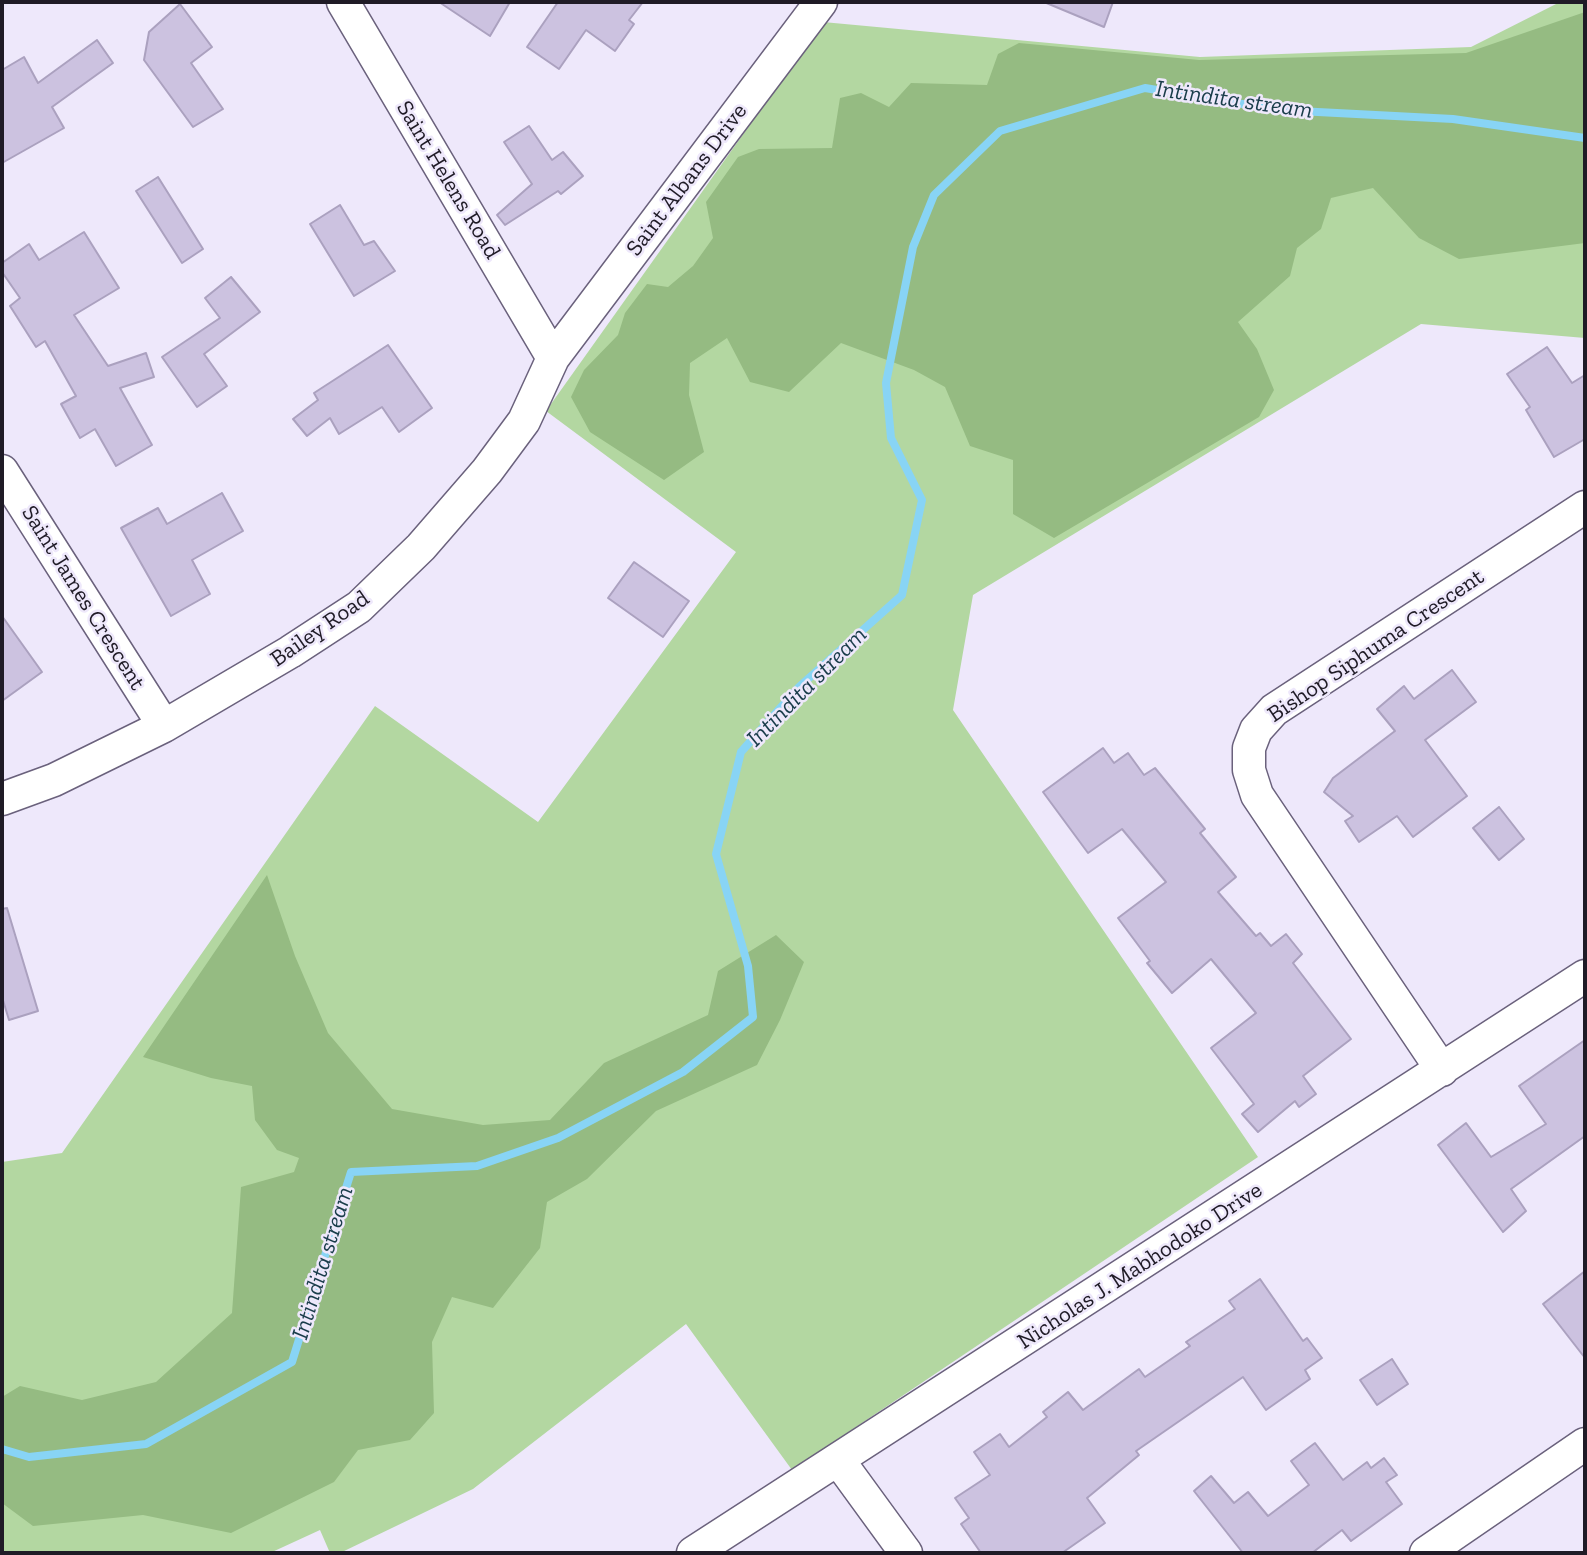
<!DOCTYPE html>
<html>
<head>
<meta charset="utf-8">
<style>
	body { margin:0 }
	#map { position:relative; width:1587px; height:1555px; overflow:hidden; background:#eee8fb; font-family:"Zilla Slab",serif }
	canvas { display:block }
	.frame { position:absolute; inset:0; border:4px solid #1f1b26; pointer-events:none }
</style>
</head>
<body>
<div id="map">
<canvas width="1587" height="1555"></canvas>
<div class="frame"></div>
</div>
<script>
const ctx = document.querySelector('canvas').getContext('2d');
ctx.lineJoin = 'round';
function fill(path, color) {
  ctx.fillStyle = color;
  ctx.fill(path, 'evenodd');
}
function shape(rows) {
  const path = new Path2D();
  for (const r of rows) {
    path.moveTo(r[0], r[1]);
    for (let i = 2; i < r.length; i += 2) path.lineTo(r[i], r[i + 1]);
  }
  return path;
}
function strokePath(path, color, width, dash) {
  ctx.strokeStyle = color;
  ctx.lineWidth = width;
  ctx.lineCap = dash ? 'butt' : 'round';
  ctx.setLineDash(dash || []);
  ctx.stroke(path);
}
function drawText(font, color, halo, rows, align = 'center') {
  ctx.font = font + ' "Zilla Slab",serif';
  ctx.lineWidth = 5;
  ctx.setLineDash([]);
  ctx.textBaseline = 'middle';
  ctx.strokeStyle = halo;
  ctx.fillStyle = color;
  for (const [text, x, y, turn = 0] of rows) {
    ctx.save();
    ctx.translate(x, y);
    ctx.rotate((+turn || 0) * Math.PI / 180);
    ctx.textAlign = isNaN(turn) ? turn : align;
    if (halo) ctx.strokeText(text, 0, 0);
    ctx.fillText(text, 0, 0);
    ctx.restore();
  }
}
fill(shape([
	[1560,2,1585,2,1585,338,1421,324,973,595,953,710,1258,1157,792,1470,686,1324,473,1489,340,1553,330,1553,320,1530,270,1553,2,1553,2,1162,62,1153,375,706,538,822,736,552,546,411,823,22,1200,57,1471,47]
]), '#b3d7a1');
fill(shape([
	[1585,12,1585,243,1459,259,1419,238,1373,188,1331,198,1321,229,1297,248,1290,276,1238,322,1257,349,1274,390,1259,417,1054,538,1013,514,1013,460,970,446,945,387,914,370,841,343,789,392,750,382,727,338,690,363,689,395,704,452,664,480,590,432,571,397,584,370,618,335,625,313,647,284,668,287,693,266,713,238,706,202,738,157,759,149,832,148,840,98,861,93,889,107,911,83,987,85,998,54,1019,43,1199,60,1466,53],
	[267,875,295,956,328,1033,392,1109,483,1125,550,1120,604,1063,708,1015,718,971,776,935,804,962,780,1020,757,1065,656,1111,587,1179,547,1202,540,1248,493,1308,452,1297,432,1342,434,1413,410,1440,358,1450,334,1482,231,1533,143,1515,33,1526,2,1503,2,1397,20,1386,82,1400,156,1382,232,1313,241,1187,294,1172,299,1158,277,1150,255,1120,252,1086,211,1078,143,1057]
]), '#95bb82');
strokePath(shape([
	[2,1449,29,1457,146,1444,292,1362,351,1172,477,1166,558,1138,683,1072,753,1017,748,966,716,854,741,752,799,687,902,595,922,500,891,438,886,383,913,247,934,195,1000,131,1145,88,1279,110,1453,119,1585,138]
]), '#88d4f5', 8);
const building = shape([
	[439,2,510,2,490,36,439,2],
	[558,2,643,2,629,20,634,24,615,51,586,30,559,69,527,47,558,2],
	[1044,2,1113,2,1104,27,1044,2],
	[180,4,212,47,191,63,223,109,193,127,144,60,149,32,180,4],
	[97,40,113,63,52,107,64,128,2,163,2,70,24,57,38,83,97,40],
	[529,126,552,160,563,152,583,176,561,194,558,191,505,225,497,215,532,184,504,142,529,126],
	[158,177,203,249,182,263,136,191,158,177],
	[340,205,364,245,374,241,395,271,354,296,310,224,340,205],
	[84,232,119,288,74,315,108,366,146,353,154,377,120,388,152,445,116,466,95,429,80,438,61,404,76,396,45,341,36,347,10,306,20,298,2,272,2,263,29,244,39,260,84,232],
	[231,277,260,312,204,354,227,386,197,407,162,357,220,318,205,298,231,277],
	[388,345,432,408,399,432,382,407,339,434,330,418,307,436,293,419,318,400,314,393,388,345],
	[1547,347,1572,383,1585,375,1585,439,1554,457,1526,410,1530,407,1507,374,1547,347],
	[222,493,243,531,192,560,210,594,171,616,121,528,158,508,167,524,222,493],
	[634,562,689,601,663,637,608,598,634,562],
	[2,616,42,672,2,701,2,616],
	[1452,670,1476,702,1425,740,1467,796,1413,837,1397,816,1359,842,1345,821,1353,816,1324,792,1333,778,1395,731,1377,709,1404,686,1414,699,1452,670],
	[1103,748,1114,763,1128,753,1144,775,1155,768,1205,829,1200,833,1236,877,1218,892,1256,936,1260,933,1271,946,1286,934,1302,954,1293,963,1351,1039,1303,1076,1316,1094,1299,1107,1295,1101,1258,1132,1242,1114,1254,1104,1211,1048,1256,1013,1211,959,1172,993,1147,963,1150,961,1118,918,1166,882,1122,829,1088,853,1043,792,1103,748],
	[1499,807,1524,839,1499,860,1473,828,1499,807],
	[7,908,38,1011,9,1020,2,997,2,909,7,908],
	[1585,1040,1585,1136,1511,1189,1526,1211,1503,1232,1438,1145,1466,1123,1491,1157,1546,1124,1519,1086,1585,1040],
	[1585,1271,1585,1358,1543,1304,1585,1271],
	[1260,1279,1303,1341,1307,1338,1322,1358,1305,1370,1310,1379,1266,1410,1243,1377,1136,1451,1139,1455,1087,1498,1105,1523,1062,1553,981,1553,961,1524,969,1518,955,1498,990,1475,974,1452,1000,1434,1009,1447,1047,1417,1043,1412,1068,1392,1083,1410,1139,1369,1145,1377,1190,1346,1186,1342,1235,1309,1229,1301,1260,1279],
	[1392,1359,1408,1384,1377,1405,1360,1380,1392,1359],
	[1315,1443,1343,1480,1367,1462,1371,1468,1384,1458,1397,1475,1386,1482,1402,1504,1351,1541,1342,1530,1312,1553,1243,1553,1194,1491,1211,1476,1234,1503,1248,1492,1268,1516,1309,1485,1291,1461,1315,1443]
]);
fill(building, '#ccc2e0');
strokePath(building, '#aba1bf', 2);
const minor = shape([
	[343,2,553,358],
	[2,471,164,726],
	[2,799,54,780,164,726,290,652,359,607,421,547,487,471,524,421,553,358,821,2],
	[1442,1070,1257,795,1249,770,1249,748,1256,730,1274,710,1585,507],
	[839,1461,906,1553],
	[693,1553,1585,976],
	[1426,1553,1585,1444]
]);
strokePath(minor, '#6a617c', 35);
strokePath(minor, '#fff', 32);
drawText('23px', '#1f1b26', '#eee8fb', [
	["Saint Helens Road",448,180,59],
	["Saint Albans Drive",687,180,-53],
	["Saint James Crescent",83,598,58],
	["Bailey Road",320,629,-35],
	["Bishop Siphuma Crescent",1376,646,-34],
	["Nicholas J. Mabhodoko Drive",1140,1266,-33]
]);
drawText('italic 24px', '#193c4a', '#eee8fb', [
	["Intindita stream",1234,100,8],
	["Intindita stream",807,687,-45],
	["Intindita stream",323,1263,-73]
]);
</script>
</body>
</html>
